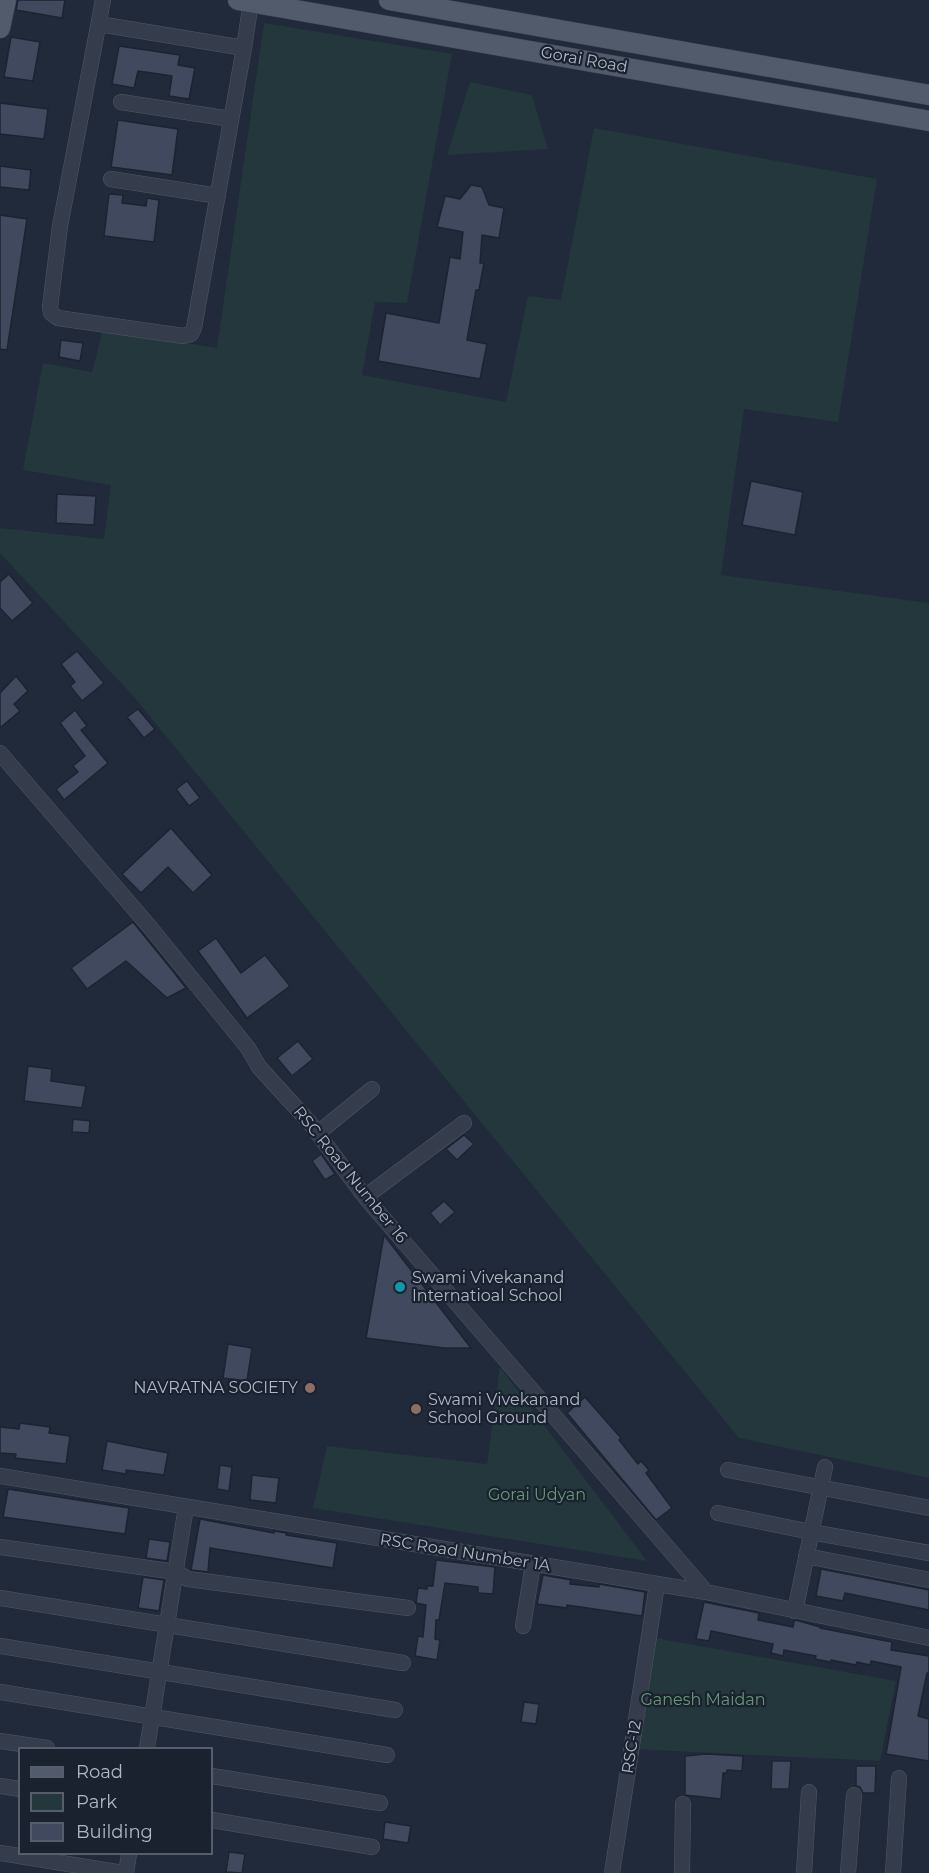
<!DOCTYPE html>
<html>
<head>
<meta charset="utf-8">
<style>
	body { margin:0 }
	#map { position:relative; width:929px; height:1873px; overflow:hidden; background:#212a3b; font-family:Montserrat,sans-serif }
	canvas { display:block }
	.legend { position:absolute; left:18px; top:1747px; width:195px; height:108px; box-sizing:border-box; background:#1a212f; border:2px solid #565d6c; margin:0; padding:8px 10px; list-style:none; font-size:18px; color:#b0b7c7 }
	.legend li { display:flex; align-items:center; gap:12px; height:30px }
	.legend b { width:30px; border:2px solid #565d6c }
</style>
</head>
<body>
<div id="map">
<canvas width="929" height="1873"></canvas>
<ul class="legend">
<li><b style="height:8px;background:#525b6b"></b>Road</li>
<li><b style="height:16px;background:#23373c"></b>Park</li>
<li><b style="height:16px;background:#40495d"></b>Building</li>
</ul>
</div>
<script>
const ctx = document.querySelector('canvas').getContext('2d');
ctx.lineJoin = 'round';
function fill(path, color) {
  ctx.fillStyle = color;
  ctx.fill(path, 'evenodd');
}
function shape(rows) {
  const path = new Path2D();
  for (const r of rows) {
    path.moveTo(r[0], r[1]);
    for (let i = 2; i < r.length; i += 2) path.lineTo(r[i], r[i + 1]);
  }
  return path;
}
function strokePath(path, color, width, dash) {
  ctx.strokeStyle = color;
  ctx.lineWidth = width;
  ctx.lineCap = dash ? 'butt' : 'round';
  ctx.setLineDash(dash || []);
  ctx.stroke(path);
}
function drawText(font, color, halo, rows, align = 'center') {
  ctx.font = font + ' Montserrat,sans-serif';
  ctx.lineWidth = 4.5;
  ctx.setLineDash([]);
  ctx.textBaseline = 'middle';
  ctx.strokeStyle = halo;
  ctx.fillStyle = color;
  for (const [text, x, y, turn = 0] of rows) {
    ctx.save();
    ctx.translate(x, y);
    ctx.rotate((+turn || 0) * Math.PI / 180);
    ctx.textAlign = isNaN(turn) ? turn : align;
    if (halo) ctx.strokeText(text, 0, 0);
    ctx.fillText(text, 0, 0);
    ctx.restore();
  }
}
fill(shape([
	[264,23,452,54,407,303,375,302,362,375,506,402,528,296,561,300,594,128,877,179,838,422,744,409,721,575,929,603,929,1478,739,1438,134,697,0,553,0,528,104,539,111,485,23,470,43,363,92,372,103,329,217,348],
	[470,82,532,95,548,149,447,155],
	[500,1367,647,1561,313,1508,327,1446,487,1464],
	[649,1637,896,1681,880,1761,632,1749]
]), '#23373c');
const building = shape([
	[18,0,65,0,62,18,16,10,18,0],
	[11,37,40,42,33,81,4,77,11,37],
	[119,46,180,55,178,65,195,68,189,99,169,96,172,76,138,71,134,88,112,84,119,46],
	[0,103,48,109,44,139,0,134,0,103],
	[118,120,178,129,172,175,111,167,118,120],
	[0,166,31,170,29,190,0,187,0,166],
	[471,185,482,187,489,205,504,208,499,238,482,235,480,263,484,263,479,290,476,290,467,340,487,344,480,379,378,361,386,313,439,323,450,257,460,259,463,232,437,227,445,196,460,199,471,185],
	[109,194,123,195,122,203,146,206,147,198,159,200,154,242,104,236,109,194],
	[0,215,27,219,7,350,0,349,0,215],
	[61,340,83,343,80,361,59,357,61,340],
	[751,481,803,492,795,535,742,525,751,481],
	[57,494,96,496,94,525,56,523,57,494],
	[9,574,33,603,12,621,0,608,0,582,9,574],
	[77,651,104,683,82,701,70,686,75,682,61,664,77,651],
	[16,676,28,691,14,704,20,711,0,728,0,693,16,676],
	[138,709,155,729,144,738,127,717,138,709],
	[75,710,87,726,81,730,108,763,64,800,56,789,78,772,73,766,85,756,60,723,75,710],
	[187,781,200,798,189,806,176,789,187,781],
	[171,828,212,875,193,893,168,867,141,893,122,874,171,828],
	[133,922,172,970,186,988,167,998,126,961,87,989,71,968,133,922],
	[216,938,241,973,265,955,290,986,247,1018,198,951,216,938],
	[298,1041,313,1059,292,1076,277,1058,298,1041],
	[28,1066,52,1069,51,1081,86,1086,82,1108,24,1101,28,1066],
	[73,1119,90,1121,89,1133,72,1132,73,1119],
	[464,1135,474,1144,457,1160,446,1149,464,1135],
	[321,1154,335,1174,325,1180,312,1161,321,1154],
	[444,1201,455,1212,440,1225,430,1213,444,1201],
	[384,1235,471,1348,444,1348,366,1338,384,1235],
	[228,1344,252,1348,247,1381,223,1378,228,1344],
	[585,1397,621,1438,619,1440,638,1464,641,1461,649,1470,646,1473,672,1508,656,1520,567,1413,585,1397],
	[20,1423,50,1427,49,1433,70,1436,66,1464,15,1458,16,1454,0,1453,0,1427,19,1429,20,1423],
	[107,1441,168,1453,164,1475,126,1470,126,1474,102,1470,107,1441],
	[220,1465,232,1467,229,1491,217,1489,220,1465],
	[252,1475,279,1478,276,1503,250,1500,252,1475],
	[8,1489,129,1508,125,1534,3,1517,8,1489],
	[200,1519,274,1533,274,1531,287,1533,286,1535,337,1543,333,1568,210,1548,208,1572,191,1570,200,1519],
	[149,1539,170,1542,167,1561,146,1558,149,1539],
	[436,1560,495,1567,493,1594,478,1593,478,1587,445,1583,439,1620,436,1620,435,1639,440,1640,437,1660,415,1656,418,1636,423,1637,426,1605,416,1603,418,1588,427,1589,427,1586,433,1586,436,1560],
	[821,1569,929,1590,929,1610,845,1593,843,1601,816,1596,821,1569],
	[543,1575,571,1580,570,1584,599,1587,599,1584,645,1592,642,1616,567,1605,567,1608,537,1604,543,1575],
	[143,1577,164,1580,159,1611,138,1608,143,1577],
	[704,1602,759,1613,758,1620,793,1627,794,1621,796,1620,820,1627,820,1628,892,1642,891,1650,929,1656,929,1673,927,1673,918,1716,929,1719,929,1761,886,1754,901,1667,871,1661,870,1665,857,1662,856,1665,831,1660,830,1662,815,1659,816,1656,784,1650,783,1656,771,1653,773,1644,711,1631,709,1641,696,1639,704,1602],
	[524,1702,539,1704,536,1724,521,1722,524,1702],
	[706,1754,743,1756,742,1771,727,1770,727,1773,723,1773,721,1799,685,1795,685,1756,706,1754],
	[772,1761,791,1761,789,1789,771,1789,772,1761],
	[856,1766,876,1766,875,1793,863,1793,860,1787,856,1786,856,1766],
	[385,1822,411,1826,408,1843,383,1839,385,1822],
	[229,1852,245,1854,242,1873,226,1872,229,1852]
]);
fill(building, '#40495d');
strokePath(building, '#1c2331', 1.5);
const minor = shape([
	[103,0,60,226,50,307,51,313,58,318,183,336,191,334,194,328,244,48,251,2],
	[99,24,244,48],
	[121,102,231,119],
	[111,179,218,196],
	[0,753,149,926,248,1048,259,1067,310,1123,365,1197,706,1592],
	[318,1133,372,1089],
	[365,1197,464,1123],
	[728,1470,929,1508],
	[0,1476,706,1592,929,1638],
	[718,1513,811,1532,929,1553],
	[0,1547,176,1572,188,1579,408,1608],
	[806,1556,929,1580],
	[0,1598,403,1663],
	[795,1611,825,1467],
	[523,1626,533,1564],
	[0,1646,395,1710],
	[0,1692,387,1755],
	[0,1741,47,1748],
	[147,1748,186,1507],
	[212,1776,380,1803],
	[0,1786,20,1789],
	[212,1820,372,1847],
	[0,1853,123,1873],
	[126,1873,129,1854],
	[612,1873,657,1585],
	[682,1873,683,1804],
	[804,1873,809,1792],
	[848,1873,854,1795],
	[893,1873,899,1778]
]);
const major = shape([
	[238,0,929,121],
	[389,0,929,95],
	[0,28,6,0]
]);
strokePath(minor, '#505766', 16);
strokePath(major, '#3e4554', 21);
strokePath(minor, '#353c4b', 15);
strokePath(major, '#525b6b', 20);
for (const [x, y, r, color] of [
	[400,1287,6,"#0f9aa8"],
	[310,1388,6,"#8d6e63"],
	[416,1409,6,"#8d6e63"]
]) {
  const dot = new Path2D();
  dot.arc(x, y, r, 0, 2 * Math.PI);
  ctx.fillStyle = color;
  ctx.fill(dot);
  strokePath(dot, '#1a212f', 2);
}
drawText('16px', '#b0b7c7', '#1a212f', [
	["Gorai Road",584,60,10],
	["RSC Road Number 16",350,1175,51],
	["RSC Road Number 1A",465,1553,9],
	["RSC-12",632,1747,-81]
]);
drawText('16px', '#b0b7c7', '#1a212f', [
	["Swami Vivekanand",412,1278],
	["Internatioal School",412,1296],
	["NAVRATNA SOCIETY",298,1388,"right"],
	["Swami Vivekanand",428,1400],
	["School Ground",428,1418]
], 'left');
drawText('16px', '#669976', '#1a212f', [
	["Gorai Udyan",537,1495],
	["Ganesh Maidan",703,1700]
]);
</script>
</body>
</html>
